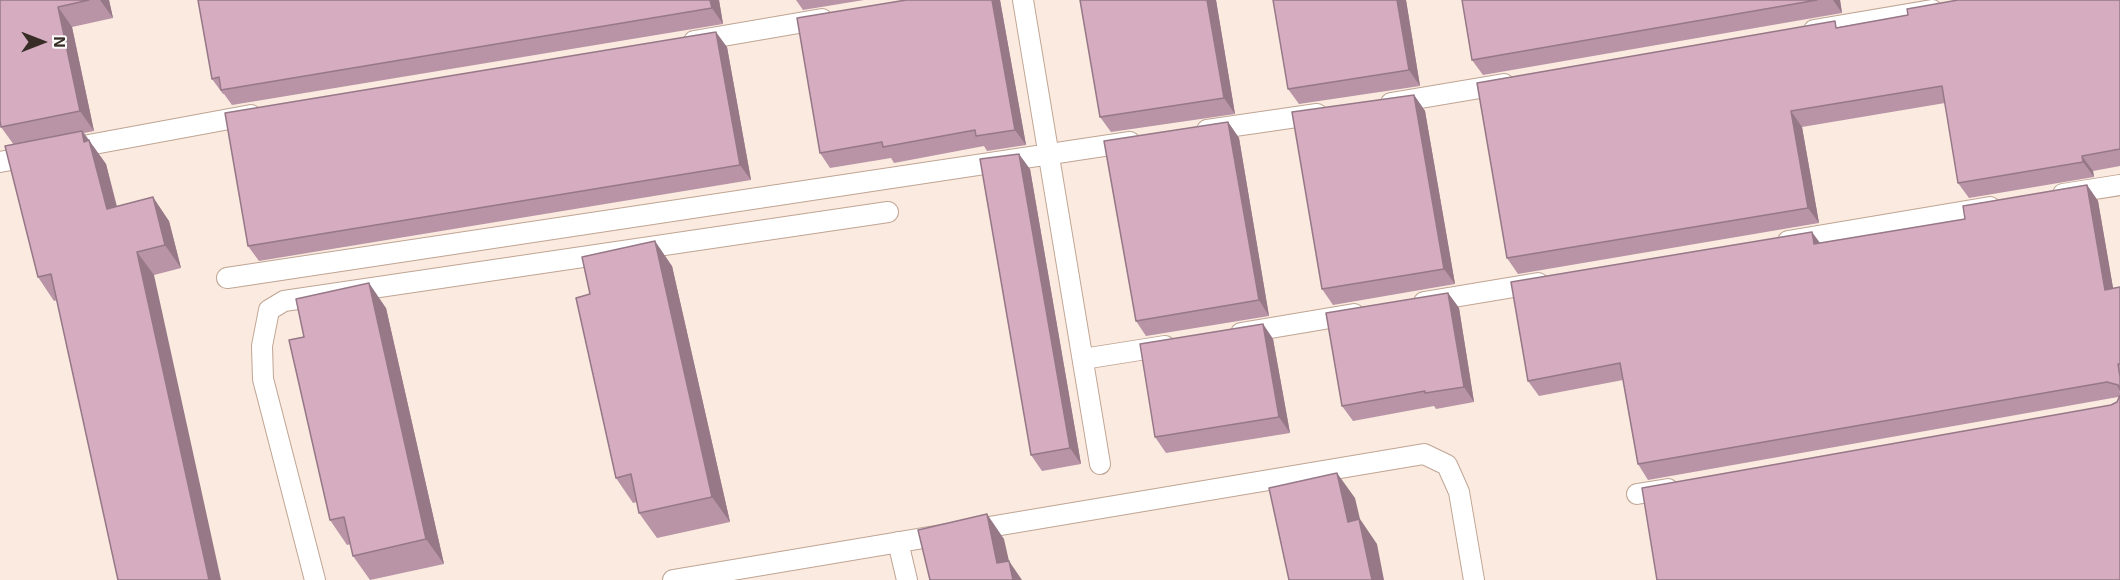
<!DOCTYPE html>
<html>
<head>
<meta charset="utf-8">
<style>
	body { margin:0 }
	#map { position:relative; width:2120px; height:580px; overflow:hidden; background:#fbeadf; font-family:"Exo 2",sans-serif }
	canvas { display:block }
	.north { position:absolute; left:12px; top:12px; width:60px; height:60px; -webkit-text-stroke:4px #fbfbfb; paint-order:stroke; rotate:90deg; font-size:16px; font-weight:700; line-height:24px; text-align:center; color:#382e27 }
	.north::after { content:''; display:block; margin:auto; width:21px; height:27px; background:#382e27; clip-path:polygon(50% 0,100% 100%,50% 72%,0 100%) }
</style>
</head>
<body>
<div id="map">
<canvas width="2120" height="580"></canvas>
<div class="north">N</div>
</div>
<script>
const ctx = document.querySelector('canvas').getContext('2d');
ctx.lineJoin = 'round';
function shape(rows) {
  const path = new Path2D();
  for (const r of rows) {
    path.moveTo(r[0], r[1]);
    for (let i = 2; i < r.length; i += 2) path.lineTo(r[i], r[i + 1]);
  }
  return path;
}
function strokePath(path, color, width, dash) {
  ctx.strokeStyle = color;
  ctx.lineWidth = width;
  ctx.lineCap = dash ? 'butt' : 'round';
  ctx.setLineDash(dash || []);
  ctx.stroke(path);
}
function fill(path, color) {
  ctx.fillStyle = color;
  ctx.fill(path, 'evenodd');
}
const service = shape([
	[1023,0,1100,464],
	[1814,30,1932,10],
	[694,41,822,19],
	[1391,103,1504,84],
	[1207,130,1317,114],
	[67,149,251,115],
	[0,162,33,156],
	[2063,194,2120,185],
	[1788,241,1990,207],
	[227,278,1130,142],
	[1424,302,1538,283],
	[1241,333,1354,314],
	[1083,359,1165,346],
	[1637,494,1668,489],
	[898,542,907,580],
	[315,580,263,379,262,346,269,310,284,301,888,212],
	[673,580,1424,454,1447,465,1459,492,1474,580]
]);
strokePath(service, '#bfa594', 22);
strokePath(service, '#fff', 20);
fill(shape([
	[0,0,109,0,113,18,72,27,94,131,84,133,106,164,117,206,169,221,181,268,54,301,38,277,14,145,1,127],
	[198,0,719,0,723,24,232,105,224,94,223,94,212,79],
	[796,0,864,0,803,10],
	[906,0,1000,0,1026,145,987,151,984,146,894,163,891,158,830,168,820,153],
	[1216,0,1235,114,1111,132,1100,117],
	[1406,0,1420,86,1299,104,1288,89],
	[1462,0,1840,0,1842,13,1483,75,1472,60],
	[2120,0,2120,166,2093,171,2094,177,1969,198,1958,183,1945,103,1802,127,1819,223,1518,274,1507,258,1839,27,1908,15],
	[727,47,751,180,259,261,248,246],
	[1414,95,1425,111,1455,284,1333,305,1322,289],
	[1228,122,1239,138,1269,316,1146,336,1136,321],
	[1030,169,1081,464,1042,471,1031,455],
	[2087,185,2098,201,2113,288,2120,287,2120,580,2111,405,2117,402,2119,398,2118,397,1648,480,1638,464,1623,380,1539,396,1528,381,1820,243,1965,219],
	[672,266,730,522,657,538,639,513,637,502,633,503,616,478,590,294],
	[1448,293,1459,308,1474,402,1436,409,1434,406,1353,421,1342,406],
	[386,308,444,564,370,580,353,556,351,544,347,545,330,520,304,337],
	[1263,324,1273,339,1290,433,1166,453,1155,437]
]), '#b894a6');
fill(shape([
	[100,0,109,0,113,18],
	[710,0,719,0,723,24,712,8],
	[992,0,1000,0,1026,145,1015,130],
	[1207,0,1216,0,1235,114,1224,98],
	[1397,0,1406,0,1420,86,1409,70],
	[1833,0,1840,0,1842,13],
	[58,7,72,27,94,131,80,111],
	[716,32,727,47,751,180,740,165],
	[1414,95,1425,111,1455,284,1444,269],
	[1791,111,1802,127,1819,223,1808,208],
	[1228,122,1239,138,1269,316,1259,300],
	[82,131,106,164,123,233,107,209,84,142],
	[1019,154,1030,169,1081,464,1070,448],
	[2082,156,2093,171,2094,177,2083,162],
	[2087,185,2098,201,2116,305,2105,290],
	[153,197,169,221,181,268,165,245],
	[1812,232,1823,247,1814,244],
	[655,241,672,266,730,522,712,497],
	[137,252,154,275,221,580,209,580],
	[369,283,386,308,444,564,426,539],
	[1448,293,1459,308,1474,402,1464,387],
	[1263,324,1273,339,1290,433,1279,417],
	[1337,473,1355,498,1360,519,1377,544,1384,580,1372,580,1348,522],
	[987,514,1004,539,1009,561,1022,580,1010,580,997,563]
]), '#967887');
const building = shape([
	[0,0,89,0,58,7,80,111,1,127,0,121,0,0],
	[198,0,710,0,712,8,221,90,219,77,212,79,198,0],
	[906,0,992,0,1015,130,976,136,975,130,883,147,882,142,820,153,797,18,906,0],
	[1080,0,1207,0,1224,98,1100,117,1080,0],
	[1273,0,1397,0,1409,70,1288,89,1273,0],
	[1462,0,1817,0,1472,60,1462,0],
	[1958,0,2120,0,2120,149,2082,156,2083,162,1958,183,1942,86,1791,111,1808,208,1507,258,1477,83,1835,21,1836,28,1908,15,1907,9,1958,0],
	[716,32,740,165,248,246,225,113,716,32],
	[1414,95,1444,269,1322,289,1292,112,1414,95],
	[1228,122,1259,300,1136,321,1104,141,1228,122],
	[82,131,84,142,89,140,107,209,153,197,165,245,137,252,209,580,118,580,51,274,38,277,5,146,82,131],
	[1019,154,1070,448,1031,455,980,159,1019,154],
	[2087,185,2105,290,2120,287,2120,364,2118,364,2120,377,2120,390,2118,385,2107,382,1638,464,1620,363,1528,381,1511,282,1812,232,1814,244,1965,219,1963,206,2087,185],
	[655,241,712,497,639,513,631,474,616,478,576,298,590,294,582,257,655,241],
	[369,283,426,539,353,556,344,517,330,520,289,340,304,337,296,299,369,283],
	[1448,293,1464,387,1425,393,1425,391,1342,406,1326,313,1448,293],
	[1263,324,1279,417,1155,437,1140,344,1263,324],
	[2120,395,2120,580,1657,580,1642,488,2111,405,2117,402,2120,395],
	[1337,473,1348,522,1359,519,1372,580,1289,580,1269,488,1337,473],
	[987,514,997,563,1009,561,1013,580,930,580,918,530,987,514]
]);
fill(building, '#d6acc1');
strokePath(building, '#967887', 1.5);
</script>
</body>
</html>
